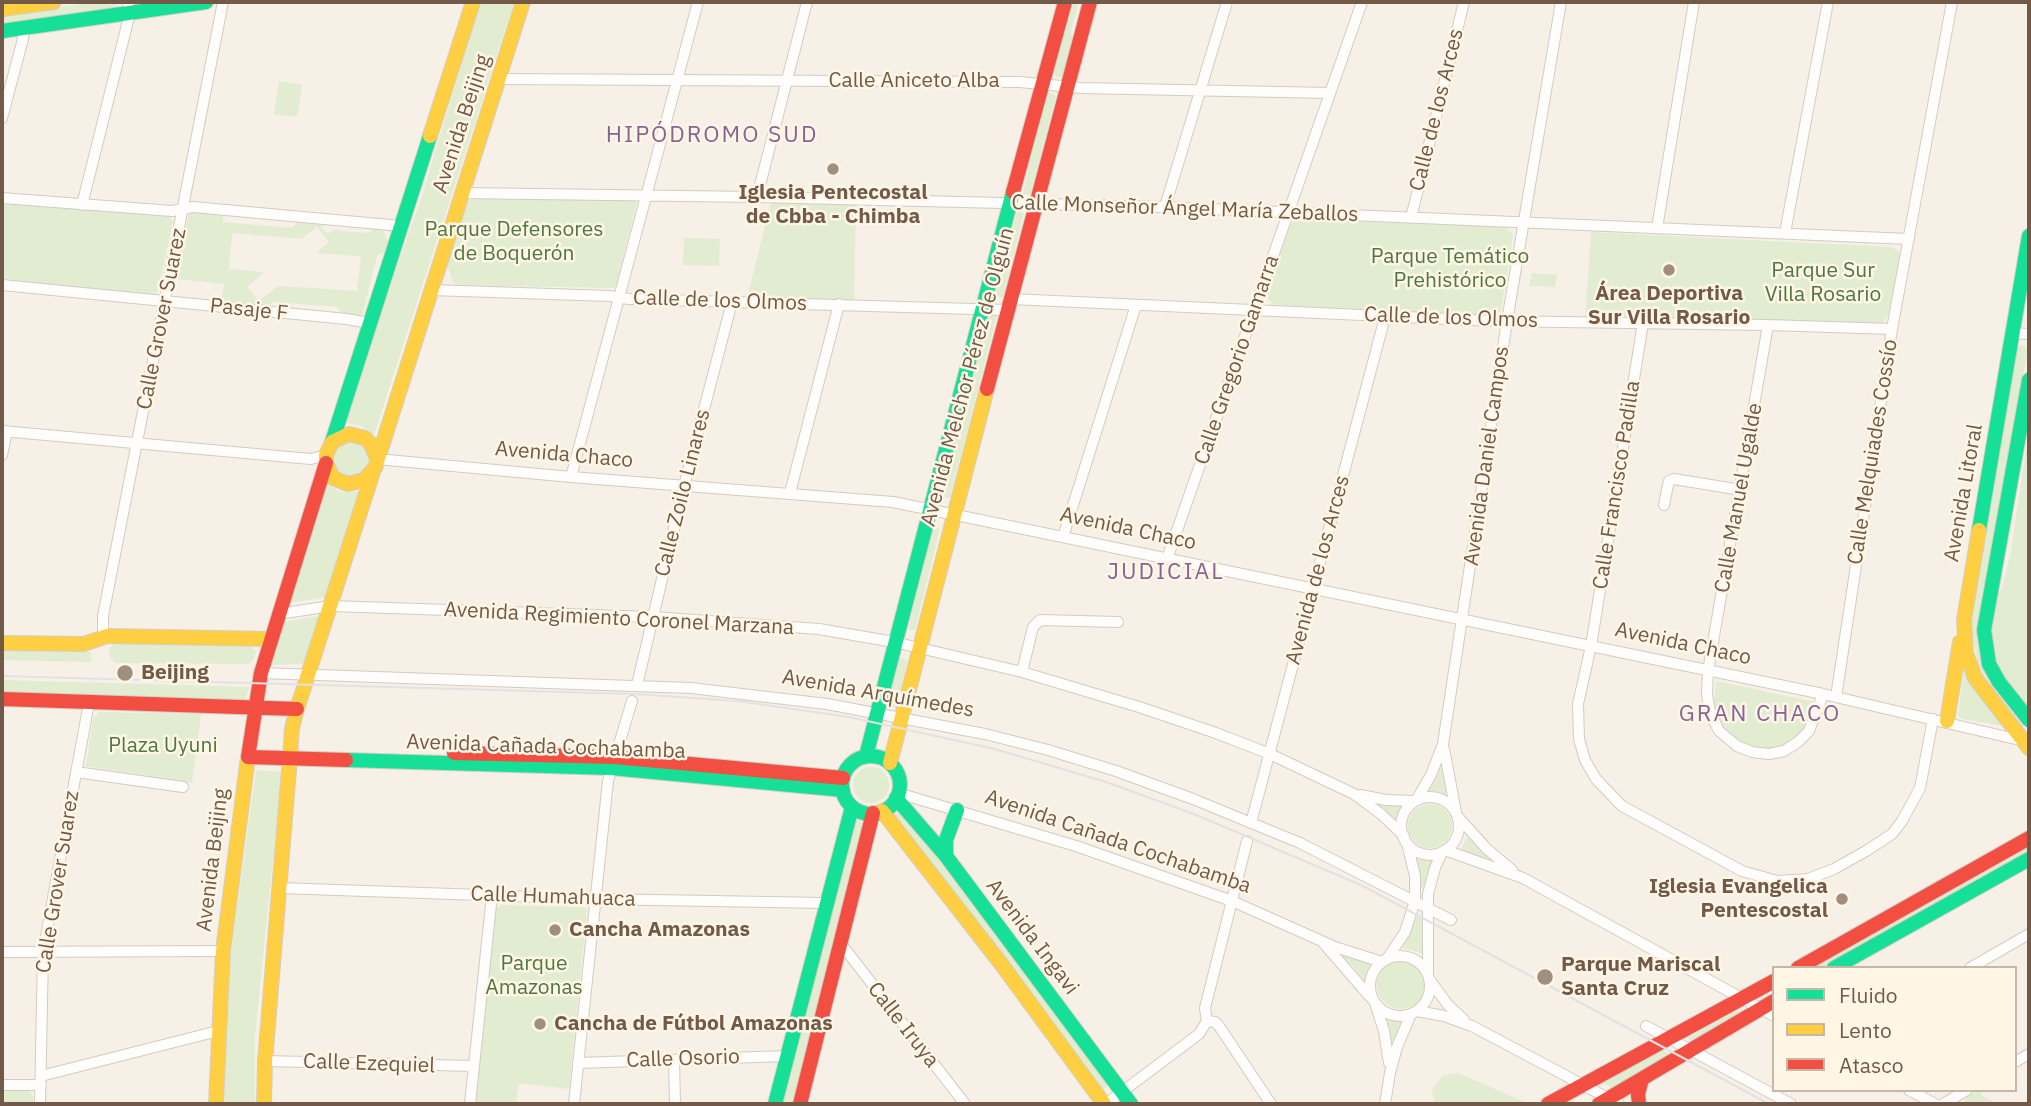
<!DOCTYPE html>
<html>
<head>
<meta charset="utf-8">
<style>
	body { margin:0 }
	#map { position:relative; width:2031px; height:1106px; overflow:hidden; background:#f6f0e6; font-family:"IBM Plex Sans",sans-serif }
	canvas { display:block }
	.frame { position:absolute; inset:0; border:4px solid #725948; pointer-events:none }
	.legend { position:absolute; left:1772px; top:966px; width:245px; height:126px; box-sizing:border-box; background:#fff6e6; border:2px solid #c7b7a7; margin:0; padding:9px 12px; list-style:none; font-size:21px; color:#725948 }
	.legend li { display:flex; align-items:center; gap:14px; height:35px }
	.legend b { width:35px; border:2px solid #c7b7a7 }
</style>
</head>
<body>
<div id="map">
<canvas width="2031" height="1106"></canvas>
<div class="frame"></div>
<ul class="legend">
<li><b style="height:9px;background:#16e098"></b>Fluido</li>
<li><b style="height:9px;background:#ffcf43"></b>Lento</li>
<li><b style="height:9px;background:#f24e42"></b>Atasco</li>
</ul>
</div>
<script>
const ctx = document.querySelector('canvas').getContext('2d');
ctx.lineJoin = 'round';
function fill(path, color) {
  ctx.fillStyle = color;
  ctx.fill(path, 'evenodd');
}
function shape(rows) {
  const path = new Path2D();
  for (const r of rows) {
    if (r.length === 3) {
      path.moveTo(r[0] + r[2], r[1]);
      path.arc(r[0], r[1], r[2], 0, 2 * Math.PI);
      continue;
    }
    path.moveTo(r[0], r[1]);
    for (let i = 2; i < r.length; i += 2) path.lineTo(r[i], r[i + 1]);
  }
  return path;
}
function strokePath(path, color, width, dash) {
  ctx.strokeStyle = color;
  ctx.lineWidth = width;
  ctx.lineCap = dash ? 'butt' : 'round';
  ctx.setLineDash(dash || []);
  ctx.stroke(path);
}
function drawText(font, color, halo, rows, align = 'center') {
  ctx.font = font + ' "IBM Plex Sans",sans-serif';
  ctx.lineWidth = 5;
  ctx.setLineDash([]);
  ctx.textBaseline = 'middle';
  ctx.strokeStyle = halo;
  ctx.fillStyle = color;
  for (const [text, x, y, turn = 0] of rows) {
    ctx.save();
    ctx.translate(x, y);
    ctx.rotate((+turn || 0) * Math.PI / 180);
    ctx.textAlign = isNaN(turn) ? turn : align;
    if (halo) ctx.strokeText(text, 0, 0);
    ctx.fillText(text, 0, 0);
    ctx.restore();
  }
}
fill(shape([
	[97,2,117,3,116,8,2,24,2,15],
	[480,2,514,2,374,435,361,426,346,423,376,327,422,196],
	[1071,2,1079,2,1071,31,1073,41,1062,77,1057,77,1054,75],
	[279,81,302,85,297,117,274,114],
	[1047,93,1051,93,1056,96,1030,195,1026,195,1023,193],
	[477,197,635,200,637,203,615,288,459,285,453,282,447,264,467,202],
	[2,202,168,215,173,221,158,291,154,295,2,279],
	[771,202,856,204,854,300,747,299],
	[195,211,223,214,223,222,292,228,299,221,326,223,321,227,328,234,336,228,341,231,369,233,376,227,381,227,388,242,384,252,377,256,362,316,342,314,337,307,273,302,265,308,221,305,224,284,177,279,188,217,190,213],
	[317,227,329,242,316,253,361,256,357,291,278,286,259,301,247,287,264,272,229,269,232,233,301,239],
	[1020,211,1024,213,1003,297,998,297,995,295,1017,212],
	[1296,219,1506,227,1513,235,1501,310,1499,315,1494,316,1275,305,1268,299,1267,291,1291,224],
	[1591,232,1891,247,1898,251,1900,255,1888,316,1882,323,1585,318],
	[684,238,720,239,719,266,683,265],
	[1532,273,1557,275,1555,287,1529,286],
	[990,314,997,315,950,498,946,498,943,496],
	[2022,345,2028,349,1978,623,1977,641,1989,679,2026,729,2023,732,1993,693,1978,667,1970,621,2018,347],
	[2029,429,2029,714,2007,688,1988,646,1989,608,2002,588,2010,557],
	[351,459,18],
	[326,484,341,492,359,492,325,597,289,603],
	[936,528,940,529,915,630,911,630,908,629,933,529],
	[319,616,303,664,269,665,283,622],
	[116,642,250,645,256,652,252,662,247,664,115,663,109,655,111,646],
	[2,649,91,652,91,662,2,660],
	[904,658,907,662,897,709,886,706,899,659],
	[1964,669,1967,670,2004,726,1962,719,1958,715],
	[2,680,249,687,245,701,2,693],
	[1716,681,1815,702,1805,728,1799,736,1780,748,1754,748,1739,742,1722,726,1717,716,1714,703],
	[99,712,201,714,192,783,86,766,93,720],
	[1443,755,1452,799,1439,792,1428,791,1438,776],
	[871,785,18],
	[256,770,282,772,255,1035,255,1104,224,1104,231,953],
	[1374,802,1403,806,1397,821,1396,820],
	[1430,826,22],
	[903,811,1108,1086,1103,1090,891,816],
	[855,819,867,826,856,861,793,1104,782,1104],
	[1470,833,1499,863,1460,851],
	[2029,845,2029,851,1822,968,1811,968],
	[1416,859,1434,861,1423,888,1421,887],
	[502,905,578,907,586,908,587,910,569,1089,519,1083,516,1104,474,1104,494,910],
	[1416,916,1422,919,1422,953,1402,948],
	[1340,955,1374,963,1368,972,1365,982,1354,967],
	[1401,985,24],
	[1736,1011,1740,1013,1691,1041,1687,1038],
	[1383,1017,1403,1020,1391,1057],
	[1656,1047,1672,1055,1613,1088,1598,1080],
	[1458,1073,1490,1087,1529,1104,1435,1104,1432,1089,1443,1076],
	[2,1089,28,1090,33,1096,33,1104,2,1104],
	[1978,1090,1981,1090,1981,1095,1998,1104,1964,1104,1966,1097]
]), '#e1ecd1');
const street = shape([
	[498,79,1020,82,1081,88,1330,93],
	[2,118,23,39,24,28],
	[461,193,757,197,1165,207,1909,239],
	[757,197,807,2],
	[2,198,172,211,193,207,401,226],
	[82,205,130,13,128,2],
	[1165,207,1227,2],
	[1411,218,1464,2],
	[1657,228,1694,2],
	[1785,233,1828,2],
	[2,285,346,319,370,323],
	[431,290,610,296,629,299,1008,310],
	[1011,299,1493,321,1768,325,1892,329],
	[1643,323,1591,646,1578,704,1579,739,1585,760,1596,779,1622,806,1742,871,1777,881,1808,879,1834,869,1866,851,1892,834,1902,821,1920,788,1933,719],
	[1768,325,1708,671,1707,695,1710,712,1719,731,1737,746,1752,752,1769,754,1784,751,1798,742,1809,731,1823,694],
	[2013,333,2029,334],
	[2,431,311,459,326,455],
	[2,455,7,431],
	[377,459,571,477,893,502,1823,694,2024,741],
	[571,477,698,2],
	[790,493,839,304],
	[1664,505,1668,485,1669,481,1674,479,1741,490],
	[1063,537,1136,305],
	[1167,559,1362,2],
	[278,614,331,606,653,617,819,629,894,642,1022,672,1139,707,1216,733,1270,754,1354,794,1381,814,1404,836],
	[103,637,103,616,223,2],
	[1022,672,1033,627,1040,620,1118,622],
	[261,673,691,688,827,704,985,734,1048,750,1116,771,1193,799,1300,843,1451,920],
	[637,685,684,486,732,302],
	[1836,697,1892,329,1952,2],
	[1444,749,1456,812],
	[76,772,183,787],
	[898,793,1076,846,1232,901,1335,947,1382,962],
	[1360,795,1386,800,1414,801],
	[1430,826,29],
	[1417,799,1431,775,1443,744,1507,321,1561,2],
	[1459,818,1487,849,1512,870],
	[1251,823,1385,317],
	[1445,850,1523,878,1774,1016],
	[279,888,596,899,826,903],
	[842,945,965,1104],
	[1325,945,1372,999],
	[2,952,223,951],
	[1400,986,30],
	[1387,959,1405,932,1415,901,1415,876,1407,843],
	[1970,968,2029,934],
	[1428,972,1428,894,1435,868,1442,852],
	[1429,979,1448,1005,1464,1020],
	[1376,1006,1384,1031,1389,1063],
	[1417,1011,1444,1016,1472,1026,1619,1104],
	[1207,1021,1205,1008,1247,841],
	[1207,1021,1215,1022,1219,1026,1271,1104],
	[1646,1026,1791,1104],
	[674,1060,675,1104],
	[265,1061,474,1066],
	[2015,1062,2029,1054],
	[578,1063,787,1056],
	[41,1076,218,1031],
	[2,1085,41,1085],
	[1909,1090,1935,1104],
	[40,1104,43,952,89,703],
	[470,1104,492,895],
	[574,1104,608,781,632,701],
	[1106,1104,1199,1034,1207,1021],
	[1385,1104,1390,1073,1397,1047,1411,1014],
	[1943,1104,1967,1090]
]);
const fast = shape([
	[2,31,206,2],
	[2029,380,1984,630,1989,664,1999,682,2029,720],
	[332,442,430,136],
	[1979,530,2029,236],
	[866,756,1013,192],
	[871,785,29],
	[346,760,611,768,843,790],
	[896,798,946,856,1131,1104],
	[946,856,946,840,957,810],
	[1834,968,2029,859],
	[775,1104,852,807]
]);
const slow = shape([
	[2,9,54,2],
	[430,136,473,2],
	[377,459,371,444,365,438,349,434,332,442,326,455,326,463,333,478,348,484,364,480,375,468,523,2],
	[1979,530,1964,620,1966,653,1975,678,2029,748],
	[2,643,84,644,107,636,271,639],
	[1947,721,1960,642],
	[290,758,292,728,297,709,373,472],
	[890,763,987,389],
	[882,811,1002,965,1104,1104],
	[216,1104,223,951,248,757],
	[264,1104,265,1061,290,758]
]);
const jam = shape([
	[1013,192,1065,2],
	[987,389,1090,2],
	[326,463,261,673,248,757,346,760],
	[2,699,297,709],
	[454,753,614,757,843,778],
	[1798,968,2029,838],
	[800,1104,873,813],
	[1548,1104,1774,981],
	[1599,1104,1774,1001],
	[1639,1104,1638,1094,1642,1079]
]);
strokePath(street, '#d4cbc2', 12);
strokePath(fast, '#d6cdc3', 16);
strokePath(slow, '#d6cdc3', 16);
strokePath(jam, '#d6cdc3', 16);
strokePath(street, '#fefdfb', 10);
strokePath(fast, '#16e098', 14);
strokePath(slow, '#ffcf43', 14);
strokePath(jam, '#f24e42', 14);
strokePath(shape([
	[2,676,634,694,738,701,849,717,995,749,1106,782,1194,814,1363,886,1769,1104]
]), '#e3e1e3', 2);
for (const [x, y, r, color] of [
	[833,169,7,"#a08e7f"],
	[1669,270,7,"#a08e7f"],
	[125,673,9,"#a08e7f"],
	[1842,899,7,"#a08e7f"],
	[555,930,7,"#a08e7f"],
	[1545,977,9,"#a08e7f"],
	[540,1024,7,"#a08e7f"]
]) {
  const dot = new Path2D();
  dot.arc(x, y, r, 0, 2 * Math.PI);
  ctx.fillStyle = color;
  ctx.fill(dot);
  strokePath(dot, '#fff6e6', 2.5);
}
drawText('21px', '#725948', '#fff6e6', [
	["Calle Aniceto Alba",914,81],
	["Calle de los Arces",1437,110,-76],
	["Avenida Beijing",462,124,-72],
	["Calle Monseñor Ángel María Zeballos",1185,209,2],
	["Calle de los Olmos",720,301,2],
	["Pasaje F",249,310,6],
	["Calle de los Olmos",1451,318,2],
	["Calle Grover Suarez",162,319,-79],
	["Calle Gregorio Gamarra",1237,360,-71],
	["Avenida Melchor Pérez de Olguín",968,377,-75],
	["Calle Melquiades Cossío",1873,452,-81],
	["Avenida Chaco",564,455,5],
	["Avenida Daniel Campos",1487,456,-82],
	["Calle Francisco Padilla",1617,485,-81],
	["Calle Zoilo Linares",683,493,-76],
	["Avenida Litoral",1964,493,-80],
	["Calle Manuel Ugalde",1739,498,-80],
	["Avenida Chaco",1128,529,12],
	["Avenida de los Arces",1318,570,-75],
	["Avenida Regimiento Coronel Marzana",619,619,3],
	["Avenida Chaco",1683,644,12],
	["Avenida Arquímedes",878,694,10],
	["Avenida Cañada Cochabamba",546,747,2],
	["Avenida Cañada Cochabamba",1118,842,19],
	["Avenida Beijing",213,860,-83],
	["Calle Grover Suarez",58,882,-81],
	["Calle Humahuaca",553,897,2],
	["Avenida Ingavi",1032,937,53],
	["Calle Iruya",903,1025,52],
	["Calle Osorio",683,1059,-2],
	["Calle Ezequiel",369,1064,2]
]);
drawText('bold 21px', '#725948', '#fff6e6', [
	["Iglesia Pentecostal",833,193,"center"],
	["de Cbba - Chimba",833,217,"center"],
	["Área Deportiva",1669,294,"center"],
	["Sur Villa Rosario",1669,318,"center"],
	["Beijing",141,673],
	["Iglesia Evangelica",1828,887,"right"],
	["Pentescostal",1828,911,"right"],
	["Cancha Amazonas",569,930],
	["Parque Mariscal",1561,965],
	["Santa Cruz",1561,989],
	["Cancha de Fútbol Amazonas",554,1024]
], 'left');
drawText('21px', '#4e7840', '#fff6e6', [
	["Parque Defensores",514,230],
	["de Boquerón",514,254],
	["Parque Temático",1450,257],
	["Prehistórico",1450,281],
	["Parque Sur",1823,271],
	["Villa Rosario",1823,295],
	["Plaza Uyuni",163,746],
	["Parque",534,964],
	["Amazonas",534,988]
]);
ctx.letterSpacing = '2px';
drawText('23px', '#876396', '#fff6e6', [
	["HIPÓDROMO SUD",712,135],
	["JUDICIAL",1166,572],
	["GRAN CHACO",1760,714]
]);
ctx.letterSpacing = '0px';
</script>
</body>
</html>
